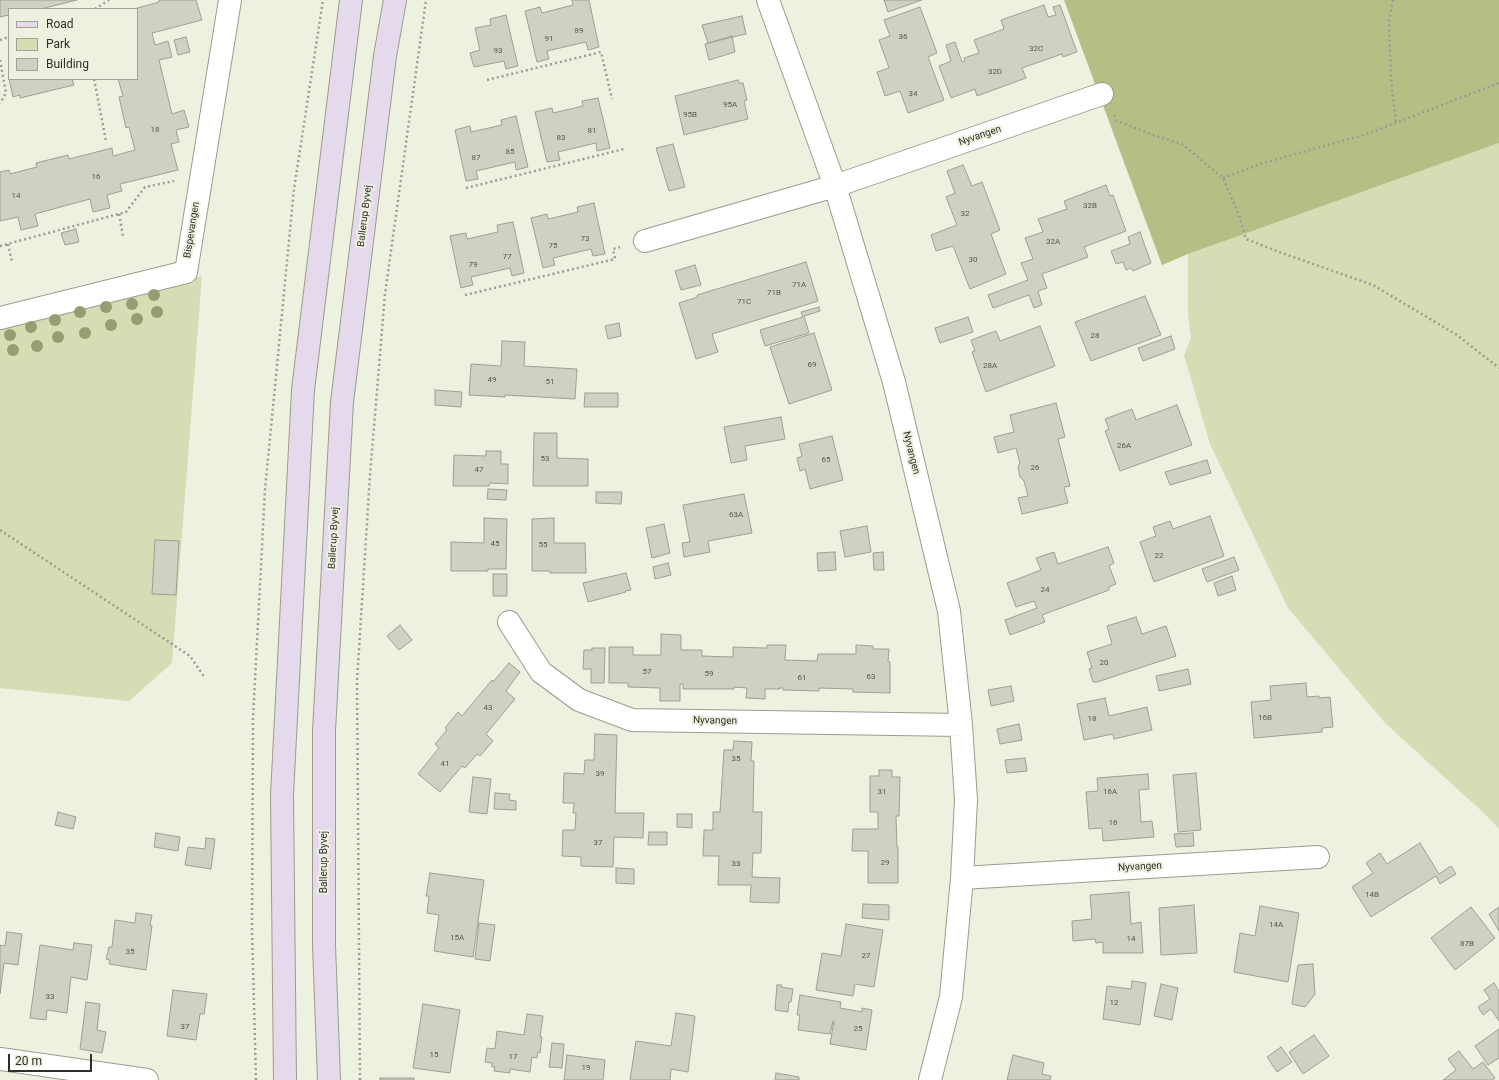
<!DOCTYPE html>
<html>
<head>
<meta charset="utf-8">
<style>
	body { margin:0 }
	#map { position:relative; width:1499px; height:1080px; overflow:hidden; background:#eef1e0; font-family:Roboto,sans-serif }
	canvas { display:block }
	.legend { position:absolute; left:8px; top:8px; width:130px; height:72px; box-sizing:border-box; background:#eef1e0; border:1px solid #a1a397; margin:0; padding:5px 7px; list-style:none; font-size:12px; color:#2e2f29 }
	.legend li { display:flex; align-items:center; gap:8px; height:20px }
	.legend b { width:20px; border:1px solid #a1a397 }
	.scale { position:absolute; left:8px; top:1054px; width:84px; height:18px; box-sizing:border-box; border:2px solid #2e2f29; border-top:0; padding-left:5px; font-size:12px; line-height:14px; white-space:nowrap; color:#2e2f29; -webkit-text-stroke:3px #eef1e0; paint-order:stroke }
</style>
</head>
<body>
<div id="map">
<canvas width="1499" height="1080"></canvas>
<ul class="legend">
<li><b style="height:5px;background:#e4daec"></b>Road</li>
<li><b style="height:11px;background:#d6dcb4"></b>Park</li>
<li><b style="height:11px;background:#cfd2c2"></b>Building</li>
</ul>
<div class="scale">20 m</div>
</div>
<script>
const ctx = document.querySelector('canvas').getContext('2d');
ctx.lineJoin = 'round';
function fill(path, color) {
  ctx.fillStyle = color;
  ctx.fill(path, 'evenodd');
}
function shape(rows) {
  const path = new Path2D();
  for (const r of rows) {
    path.moveTo(r[0], r[1]);
    for (let i = 2; i < r.length; i += 2) path.lineTo(r[i], r[i + 1]);
  }
  return path;
}
function strokePath(path, color, width, dash) {
  ctx.strokeStyle = color;
  ctx.lineWidth = width;
  ctx.lineCap = dash ? 'butt' : 'round';
  ctx.setLineDash(dash || []);
  ctx.stroke(path);
}
function drawText(font, color, halo, rows, align = 'center') {
  ctx.font = font + ' Roboto,sans-serif';
  ctx.lineWidth = 4;
  ctx.setLineDash([]);
  ctx.textBaseline = 'middle';
  ctx.strokeStyle = halo;
  ctx.fillStyle = color;
  for (const [text, x, y, turn = 0] of rows) {
    ctx.save();
    ctx.translate(x, y);
    ctx.rotate((+turn || 0) * Math.PI / 180);
    ctx.textAlign = isNaN(turn) ? turn : align;
    if (halo) ctx.strokeText(text, 0, 0);
    ctx.fillText(text, 0, 0);
    ctx.restore();
  }
}
fill(shape([
	[1499,143,1499,829,1487,816,1385,723,1288,608,1210,444,1184,355,1191,338,1188,314,1188,254],
	[202,276,172,663,129,701,0,688,0,326]
]), '#d6dcb4');
fill(shape([
	[1064,0,1499,0,1499,143,1188,254,1162,265]
]), '#b5be84');
const building = shape([
	[0,0,77,0,41,9,9,9,9,15,0,17,0,0],
	[159,0,196,0,202,20,152,33,155,45,168,41,172,57,159,60,172,114,184,110,189,127,176,130,179,142,171,144,178,170,120,184,122,191,107,195,110,208,93,212,90,199,35,214,38,226,21,230,18,217,0,221,0,172,9,170,10,174,37,167,36,163,68,155,69,159,112,148,113,156,135,150,129,127,126,128,119,97,123,96,118,79,137,79,137,9,134,9,159,2,159,0],
	[572,0,589,0,599,47,588,50,586,42,547,51,549,59,537,62,525,11,540,7,542,13,573,5,572,0],
	[884,0,922,0,888,12,884,0],
	[1044,5,1048,17,1056,15,1053,7,1060,5,1077,52,1063,57,1062,54,1022,68,1026,78,977,96,975,89,951,98,939,66,951,61,946,45,955,42,962,62,965,61,964,58,979,53,974,40,1004,29,1001,20,1044,5],
	[920,7,937,53,928,57,944,100,908,113,900,91,885,96,877,72,889,68,879,40,890,36,884,20,920,7],
	[506,15,518,66,506,69,504,61,474,67,470,53,480,50,475,28,491,25,490,19,506,15],
	[742,16,746,34,708,43,702,25,742,16],
	[732,36,735,52,709,60,705,44,732,36],
	[186,37,190,52,178,55,174,40,186,37],
	[9,79,72,79,74,85,20,98,20,95,13,97,9,79],
	[738,80,739,83,743,83,747,100,744,101,748,119,684,135,675,96,738,80],
	[598,98,610,148,597,151,596,143,558,152,560,160,547,162,535,112,552,108,553,113,583,106,582,101,598,98],
	[516,116,528,167,516,170,515,162,476,171,478,179,466,181,455,130,470,126,471,132,502,125,501,120,516,116],
	[673,144,685,187,669,191,656,148,673,144],
	[963,165,972,186,982,182,1000,230,991,234,1006,274,970,289,953,246,936,251,931,235,957,225,946,197,955,193,947,171,963,165],
	[1106,185,1110,196,1113,195,1126,231,1084,247,1088,257,1042,274,1047,288,1038,291,1042,305,1034,308,1029,295,993,308,988,295,1028,280,1021,263,1033,259,1025,238,1043,232,1038,219,1067,209,1064,201,1106,185],
	[594,203,605,254,593,256,591,249,553,258,555,265,543,268,531,218,547,214,548,219,578,212,577,207,594,203],
	[513,222,524,273,512,276,510,268,471,277,473,285,461,288,450,236,466,233,467,239,498,232,497,225,513,222],
	[76,229,79,242,65,245,61,233,76,229],
	[1140,232,1151,263,1133,271,1131,268,1126,270,1123,262,1116,264,1111,251,1130,244,1128,237,1140,232],
	[806,262,818,301,712,334,718,352,696,359,679,303,698,297,697,295,806,262],
	[695,265,701,285,681,290,675,271,695,265],
	[1145,296,1161,335,1091,361,1075,322,1145,296],
	[819,307,820,311,804,316,809,333,765,346,760,330,803,317,801,312,819,307],
	[968,317,973,332,940,343,935,328,968,317],
	[619,323,621,336,608,339,605,326,619,323],
	[1040,326,1055,366,986,392,972,352,975,351,971,340,996,331,1000,341,1040,326],
	[814,333,832,390,789,404,770,347,814,333],
	[1171,336,1175,349,1143,361,1138,348,1171,336],
	[502,341,525,342,524,366,577,369,575,399,505,395,505,397,469,395,471,364,501,366,502,341],
	[435,390,462,392,461,407,435,405,435,390],
	[585,393,618,393,618,407,584,407,585,393],
	[1056,403,1065,437,1058,439,1070,486,1064,487,1068,503,1022,514,1018,498,1028,496,1024,481,1020,477,1018,467,1020,463,1016,448,998,453,994,437,1014,432,1010,415,1056,403],
	[1177,405,1192,445,1120,471,1105,431,1109,429,1105,419,1132,409,1136,420,1177,405],
	[781,417,785,439,745,446,747,460,731,463,724,427,781,417],
	[534,433,557,433,557,458,588,459,588,486,533,486,534,433],
	[832,436,843,480,810,489,805,469,800,471,797,458,802,456,799,444,832,436],
	[486,451,501,451,501,464,508,464,508,484,490,483,489,486,453,486,454,455,486,456,486,451],
	[1207,460,1211,473,1170,485,1165,472,1207,460],
	[488,489,507,490,506,500,487,499,488,489],
	[596,492,622,492,621,504,596,503,596,492],
	[744,494,752,533,708,541,710,552,684,557,682,543,690,542,683,505,744,494],
	[1210,516,1224,556,1154,582,1140,542,1156,536,1153,527,1170,521,1173,529,1210,516],
	[484,518,507,519,506,569,488,569,488,571,451,571,451,542,484,543,484,518],
	[554,518,554,543,585,543,586,573,550,573,550,571,532,571,532,519,554,518],
	[664,524,670,553,652,558,646,528,664,524],
	[867,526,871,552,845,557,840,531,867,526],
	[155,540,179,541,176,595,152,594,155,540],
	[1108,547,1114,563,1109,566,1116,584,1109,587,1109,590,1042,615,1045,622,1010,635,1005,620,1037,608,1034,601,1016,607,1007,583,1041,570,1036,558,1054,552,1058,564,1108,547],
	[835,552,836,570,818,571,817,553,835,552],
	[883,552,884,570,874,570,873,553,883,552],
	[1234,557,1239,570,1207,582,1202,569,1234,557],
	[668,563,671,575,655,579,653,567,668,563],
	[626,573,631,590,625,591,626,592,588,602,583,583,626,573],
	[493,574,507,574,507,596,493,596,493,574],
	[1232,576,1236,590,1218,596,1214,583,1232,576],
	[1136,617,1142,634,1166,626,1176,656,1097,682,1093,682,1089,669,1092,668,1087,652,1112,644,1107,626,1136,617],
	[400,625,412,640,399,650,387,636,400,625],
	[661,634,681,635,681,650,702,650,702,656,733,657,733,647,765,648,767,648,767,645,786,645,785,660,817,661,818,654,856,654,856,645,873,646,873,649,889,649,888,662,890,662,890,693,853,692,853,689,819,688,819,691,783,690,783,688,779,688,780,689,765,689,765,699,746,698,747,688,734,687,734,689,683,689,683,684,680,684,680,701,660,701,660,688,628,687,628,683,609,683,609,647,633,647,633,655,661,655,661,634],
	[592,648,605,648,604,683,591,683,591,669,583,669,584,650,592,650,592,648],
	[509,663,520,672,506,691,515,699,486,734,493,741,480,756,477,754,465,768,462,766,440,792,418,774,439,748,435,744,447,730,445,728,458,712,462,716,492,680,493,682,509,663],
	[1188,669,1191,684,1159,691,1156,676,1188,669],
	[1306,683,1307,697,1319,696,1319,698,1330,697,1333,727,1322,728,1322,732,1254,738,1251,702,1271,700,1270,686,1306,683],
	[1011,686,1014,701,991,706,988,690,1011,686],
	[1105,698,1109,716,1147,707,1152,730,1114,739,1113,734,1084,740,1077,704,1105,698],
	[1019,724,1022,740,1000,744,997,729,1019,724],
	[595,734,617,735,615,813,644,813,643,838,614,837,613,867,581,866,581,857,562,856,563,830,575,830,576,813,573,813,574,803,563,803,564,773,584,774,585,760,594,760,595,734],
	[734,741,752,742,751,761,754,761,753,812,762,812,761,853,753,853,752,877,780,878,779,903,750,902,751,885,718,885,719,856,703,856,704,830,713,830,713,812,720,812,724,750,733,750,734,741],
	[1025,758,1027,771,1007,773,1005,760,1025,758],
	[879,770,892,770,892,777,900,777,899,816,896,816,897,847,898,847,898,883,868,883,868,851,852,851,853,829,878,829,878,812,870,812,870,776,879,776,879,770],
	[1196,773,1201,830,1178,832,1173,775,1196,773],
	[1148,774,1149,789,1139,790,1141,822,1152,821,1154,837,1103,841,1102,828,1089,829,1086,792,1098,791,1097,778,1148,774],
	[473,777,491,779,487,814,469,812,473,777],
	[495,793,510,794,509,800,516,801,516,810,494,809,495,793],
	[58,812,76,817,73,829,55,825,58,812],
	[677,814,692,814,692,828,677,827,677,814],
	[649,832,667,832,667,845,648,845,649,832],
	[156,833,180,837,178,851,154,847,156,833],
	[1193,833,1194,846,1176,847,1174,834,1193,833],
	[206,838,215,839,211,869,185,865,188,847,205,849,206,838],
	[1420,843,1439,874,1451,866,1456,874,1440,884,1436,876,1371,917,1352,887,1373,873,1366,863,1380,853,1387,864,1420,843],
	[616,868,634,869,634,884,616,883,616,868],
	[430,873,484,880,473,957,434,951,439,915,427,913,429,896,426,896,430,873],
	[1129,892,1131,924,1141,922,1143,953,1103,953,1103,942,1096,943,1095,939,1073,941,1072,921,1092,919,1090,895,1129,892],
	[863,904,889,905,889,920,862,918,863,904],
	[1194,905,1197,953,1161,955,1159,908,1194,905],
	[1260,906,1299,913,1288,982,1234,972,1240,933,1255,936,1260,906],
	[1471,907,1495,938,1455,970,1431,938,1471,907],
	[1499,907,1499,931,1489,914,1499,907],
	[136,913,152,915,150,925,152,926,146,970,109,964,110,960,106,959,109,947,112,947,115,920,135,923,136,913],
	[479,923,495,925,490,961,475,959,479,923],
	[846,924,883,930,874,987,855,984,853,996,816,990,822,953,841,956,846,924],
	[7,932,22,934,18,965,4,963,0,994,0,945,5,946,7,932],
	[74,943,92,945,87,980,71,977,67,1013,47,1010,46,1020,30,1018,40,945,73,950,74,943],
	[1313,964,1315,994,1305,1007,1292,1004,1298,965,1313,964],
	[1132,981,1146,983,1140,1025,1103,1019,1107,986,1131,989,1132,981],
	[1494,983,1499,991,1499,1021,1491,1009,1483,1015,1478,1007,1490,999,1484,990,1494,983],
	[1161,984,1178,988,1172,1020,1154,1016,1161,984],
	[777,985,782,985,781,987,793,989,791,1002,789,1002,788,1012,775,1010,777,985],
	[173,990,207,994,204,1014,200,1014,196,1040,167,1036,173,990],
	[800,995,841,1002,840,1008,862,1012,862,1008,872,1010,866,1050,830,1044,834,1021,833,1021,830,1034,798,1030,800,1015,797,1015,800,995],
	[86,1002,100,1004,97,1030,106,1032,102,1053,80,1049,86,1002],
	[423,1004,460,1010,450,1073,413,1068,423,1004],
	[676,1013,695,1016,688,1072,671,1069,670,1080,630,1080,636,1041,671,1046,676,1013],
	[527,1014,543,1016,540,1037,542,1037,540,1053,538,1052,537,1058,532,1057,530,1072,510,1069,510,1073,494,1071,495,1067,492,1067,492,1063,485,1062,487,1048,495,1049,497,1031,524,1035,527,1014],
	[1499,1029,1499,1058,1488,1065,1475,1046,1499,1029],
	[1314,1035,1329,1056,1303,1074,1289,1052,1314,1035],
	[552,1043,564,1044,562,1068,549,1067,552,1043],
	[1281,1047,1292,1062,1277,1072,1267,1057,1281,1047],
	[1459,1051,1473,1069,1483,1062,1495,1078,1493,1080,1443,1080,1456,1070,1448,1059,1459,1051],
	[567,1055,605,1060,603,1080,564,1080,567,1055],
	[1013,1055,1044,1063,1042,1074,1051,1076,1050,1080,1007,1080,1013,1055],
	[776,1073,799,1077,799,1080,775,1080,776,1073],
	[380,1078,414,1078,414,1080,380,1080,380,1078]
]);
fill(building, '#cfd2c2');
strokePath(building, '#9da091', 1);
const street = shape([
	[768,0,835,186,894,382,949,611,961,725,966,800,962,878,951,997,930,1080],
	[645,241,835,186,1102,94],
	[0,318,186,272,230,0],
	[509,622,541,672,579,700,632,720,961,725],
	[962,878,1318,857],
	[0,1059,147,1080]
]);
const secondary = shape([
	[285,1080,282,795,303,390,351,0],
	[329,1080,324,945,324,731,342,402,385,56,395,0]
]);
strokePath(street, '#9a9d8e', 24);
strokePath(secondary, '#9a9d8e', 24);
strokePath(shape([
	[1393,0,1389,21,1391,79,1396,123],
	[95,9,109,0],
	[0,40,9,37],
	[0,60,6,93,0,103],
	[94,79,106,141],
	[487,80,601,52,612,99],
	[1114,115,1117,121,1156,136,1182,144,1223,178,1239,215,1246,239,1279,252,1373,285,1457,335,1499,368],
	[1223,178,1263,163,1364,135,1499,83],
	[466,188,624,149],
	[119,214,123,236],
	[8,244,12,262],
	[0,246,126,212,145,187,174,181],
	[465,295,615,259,613,249,620,247],
	[0,530,190,656,205,678],
	[256,1080,252,929,253,718,265,490,294,189,323,0],
	[360,1080,357,681,370,475,385,294,426,0]
]), '#9b9d91', 2.5, [2, 3]);
strokePath(street, '#fff', 22);
strokePath(secondary, '#e4daec', 22);
ctx.fillStyle = '#979c71';
for (const [x, y] of [
	[154,295],
	[132,304],
	[106,307],
	[80,312],
	[157,312],
	[137,319],
	[55,320],
	[111,325],
	[31,327],
	[85,333],
	[10,335],
	[58,337],
	[37,346],
	[13,350]
]) {
  ctx.beginPath();
  ctx.arc(x, y, 6, 0, 2 * Math.PI);
  ctx.fill();
}
drawText('8px', '#56584f', null, [
	["89",579,31],
	["36",903,37],
	["91",549,39],
	["32C",1036,49],
	["93",498,51],
	["32D",995,72],
	["34",913,94],
	["95A",730,105],
	["95B",690,115],
	["18",155,130],
	["81",592,131],
	["83",561,138],
	["85",510,152],
	["87",476,158],
	["16",96,177],
	["14",16,196],
	["32B",1090,206],
	["32",965,214],
	["73",585,239],
	["32A",1053,242],
	["75",553,246],
	["77",507,257],
	["30",973,260],
	["79",473,265],
	["71A",799,285],
	["71B",774,293],
	["71C",744,302],
	["28",1095,336],
	["69",812,365],
	["28A",990,366],
	["49",492,380],
	["51",550,382],
	["26A",1124,446],
	["53",545,459],
	["65",826,460],
	["26",1035,468],
	["47",479,470],
	["63A",736,515],
	["45",495,544],
	["55",543,545],
	["22",1159,556],
	["24",1045,590],
	["20",1104,663],
	["57",647,672],
	["59",709,674],
	["63",871,677],
	["61",802,678],
	["43",488,708],
	["16B",1265,718],
	["18",1092,719],
	["35",736,759],
	["41",445,764],
	["39",600,774],
	["31",882,792],
	["16A",1110,792],
	["16",1113,823],
	["37",598,843],
	["29",885,863],
	["33",736,864],
	["14B",1372,895],
	["14A",1276,925],
	["15A",457,938],
	["14",1131,939],
	["87B",1467,944],
	["35",130,952],
	["27",866,956],
	["33",50,997],
	["12",1114,1003],
	["37",185,1027],
	["25",858,1029],
	["15",434,1055],
	["17",513,1057],
	["19",586,1068]
]);
drawText('10px', '#2e2f29', '#eef1e0', [
	["Nyvangen",980,136,-19],
	["Ballerup Byvej",365,216,-83],
	["Bispevangen",192,230,-81],
	["Nyvangen",911,453,76],
	["Ballerup Byvej",334,538,-87],
	["Nyvangen",715,721,1],
	["Ballerup Byvej",324,862,-90],
	["Nyvangen",1140,867,-3]
]);
</script>
</body>
</html>
